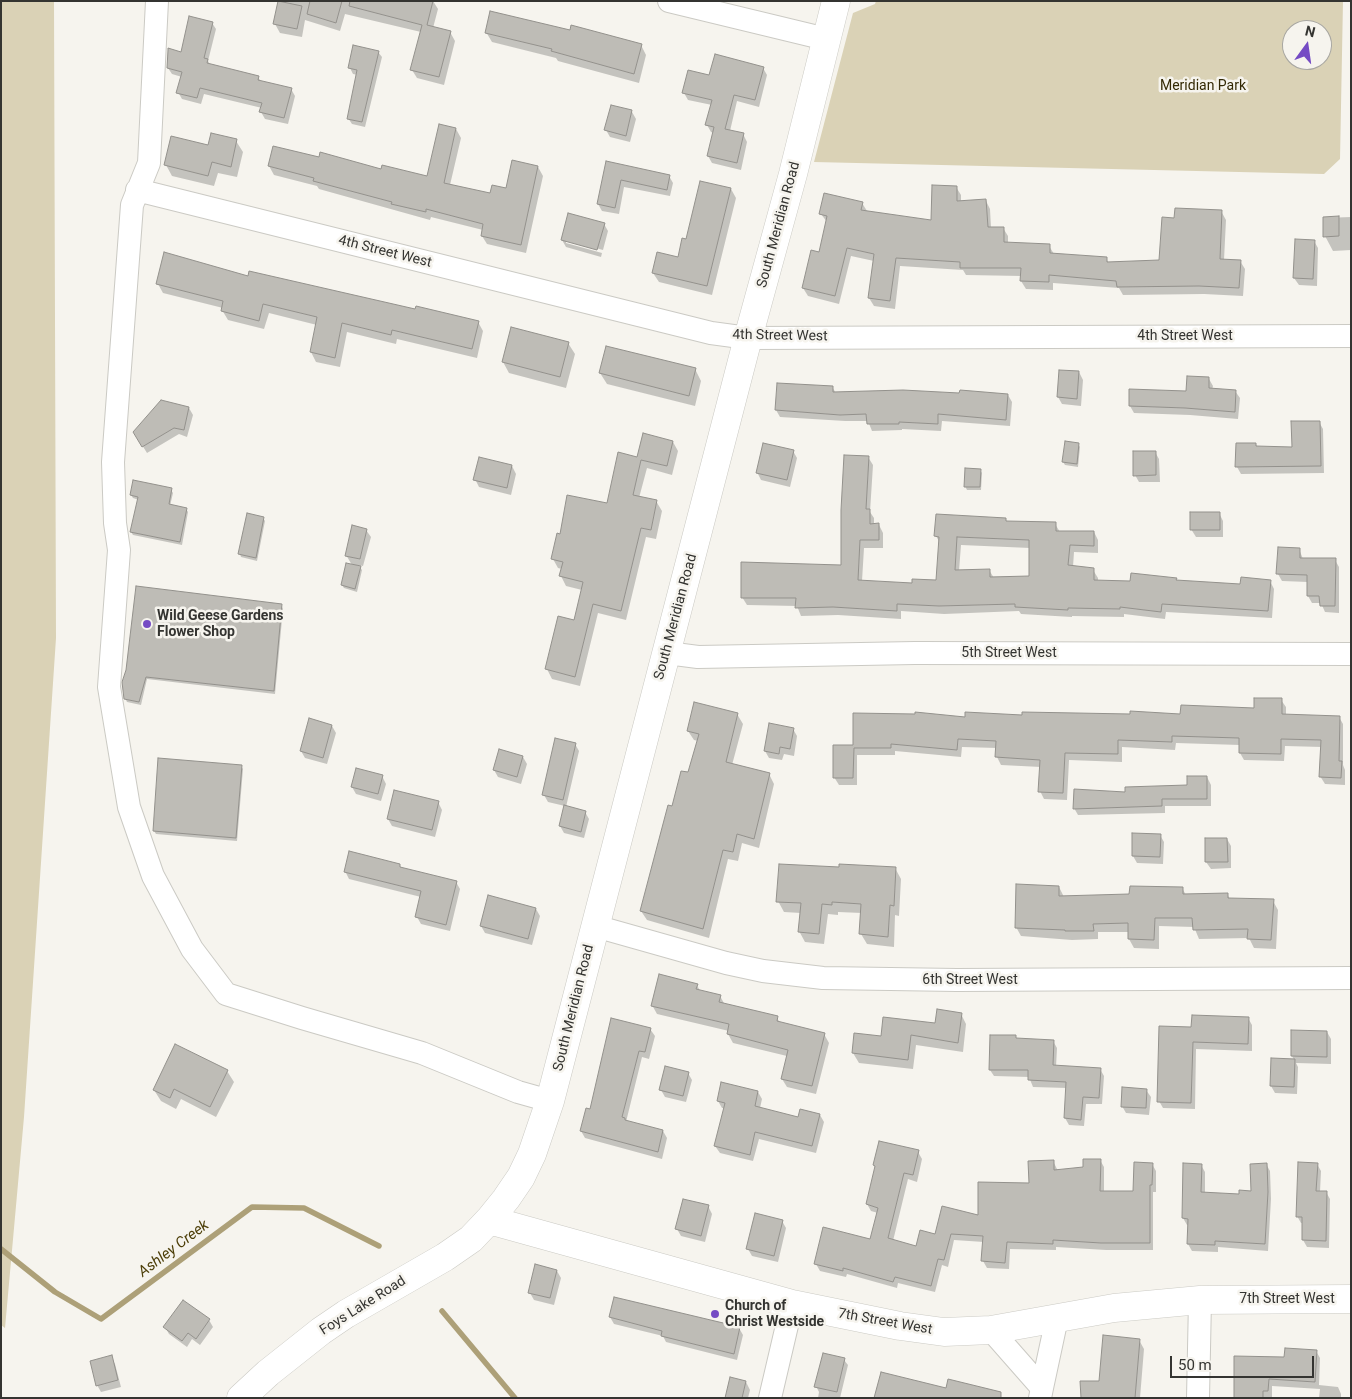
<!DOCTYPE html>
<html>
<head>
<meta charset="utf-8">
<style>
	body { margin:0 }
	#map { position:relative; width:1352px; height:1399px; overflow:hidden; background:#f6f4ee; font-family:Roboto,sans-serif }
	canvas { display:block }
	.frame { position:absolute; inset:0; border:2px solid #343431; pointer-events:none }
	.north { position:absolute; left:1282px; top:20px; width:50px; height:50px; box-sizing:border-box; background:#f6f4ee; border:1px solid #a8a7a2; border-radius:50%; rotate:14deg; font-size:14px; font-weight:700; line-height:20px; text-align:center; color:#343431 }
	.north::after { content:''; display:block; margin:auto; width:18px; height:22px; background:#754bc4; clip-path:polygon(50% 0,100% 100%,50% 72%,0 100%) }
	.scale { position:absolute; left:1170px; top:1356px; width:144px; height:22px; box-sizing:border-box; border:2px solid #343431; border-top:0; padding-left:6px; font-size:15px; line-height:18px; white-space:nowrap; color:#343431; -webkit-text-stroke:4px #f6f4ee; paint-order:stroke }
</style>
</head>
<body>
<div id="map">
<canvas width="1352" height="1399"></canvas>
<div class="frame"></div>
<div class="north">N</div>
<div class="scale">50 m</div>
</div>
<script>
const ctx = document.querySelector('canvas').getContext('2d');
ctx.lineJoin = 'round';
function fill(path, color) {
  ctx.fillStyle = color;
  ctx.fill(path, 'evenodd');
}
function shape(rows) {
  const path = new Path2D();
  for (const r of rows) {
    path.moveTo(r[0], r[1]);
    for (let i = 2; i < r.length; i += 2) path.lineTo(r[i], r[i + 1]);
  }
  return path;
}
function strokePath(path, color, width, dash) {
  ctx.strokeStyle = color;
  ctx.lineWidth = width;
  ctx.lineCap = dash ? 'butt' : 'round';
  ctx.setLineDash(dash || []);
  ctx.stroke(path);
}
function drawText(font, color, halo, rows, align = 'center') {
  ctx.font = font + ' Roboto,sans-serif';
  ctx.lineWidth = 5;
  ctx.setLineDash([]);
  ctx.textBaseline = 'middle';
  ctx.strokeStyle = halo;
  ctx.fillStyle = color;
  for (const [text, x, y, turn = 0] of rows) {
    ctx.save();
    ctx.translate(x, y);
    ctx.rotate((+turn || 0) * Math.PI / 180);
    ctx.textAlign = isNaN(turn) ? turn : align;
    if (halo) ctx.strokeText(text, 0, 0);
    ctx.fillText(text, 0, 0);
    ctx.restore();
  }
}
fill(shape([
	[1,1,54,1,56,638,24,1117,5,1328,1,1325],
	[876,1,1343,1,1340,159,1324,174,814,162,853,13,875,4],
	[1292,30,1322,30,1322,60,1292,60]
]), '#dad2b6');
fill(shape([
	[279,1,433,1,438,9,433,28,450,32,455,41,444,85,417,78,412,70,421,32,345,14,340,31,305,20,302,37,280,33,275,24],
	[212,23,216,29,208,61,210,65,258,77,261,82,291,89,295,96,288,124,265,119,261,112,262,108,204,94,201,104,182,99,178,92,182,77,172,74,168,68],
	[486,32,571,32,641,45,646,55,639,83,558,61,556,58,492,42],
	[378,52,382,57,365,127,352,124,348,118,358,75,353,74,350,68],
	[763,68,767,75,759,107,737,101,730,131,743,134,747,142,741,170,712,163,708,156,714,133,711,132,707,125,712,105,688,100,684,93,710,76],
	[632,112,636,119,630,142,610,137,606,130],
	[456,129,461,138,450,185,491,195,507,189,538,167,543,176,526,253,487,244,482,236,483,230,431,217,430,220,319,189,317,186,274,175,269,166,274,147,382,171,428,178],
	[236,141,243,152,237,177,218,173,214,186,172,176,166,165,209,147],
	[607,162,669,176,673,183,670,196,624,187,619,214,602,211,598,204],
	[956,187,961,195,961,202,986,201,990,209,991,228,1003,228,1008,236,1008,244,1049,246,1054,254,1106,259,1109,263,1161,262,1175,219,1221,211,1226,220,1224,260,1240,261,1245,269,1243,296,1204,294,1123,295,1119,288,1053,283,1053,290,1026,289,1021,281,1022,276,966,275,963,270,900,266,895,309,874,306,869,298,874,261,851,256,839,304,808,296,803,288,820,253,827,222,821,214,862,203,867,211,932,221],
	[731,189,736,198,712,295,659,282,653,273,679,259,687,241],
	[1351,217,1351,250,1333,251,1325,236,1324,218],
	[604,224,608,231,603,250,566,240,566,243,602,253,601,257,566,247,562,240],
	[1296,240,1314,241,1318,248,1317,286,1299,285,1294,278],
	[248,277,478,322,483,331,477,358,397,339,396,344,347,332,340,367,316,362,311,352,317,325,269,313,264,329,228,320,222,310,223,308,163,293,158,284],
	[568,343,575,354,566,388,509,373,503,362],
	[695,369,701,381,695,406,607,384,600,373],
	[1079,372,1083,380,1081,406,1062,404,1058,397],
	[1209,379,1213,386,1212,390,1235,391,1240,398,1238,419,1190,415,1134,413,1130,406,1130,390,1187,392],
	[832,387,836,393,1008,395,1012,402,1010,426,942,421,941,431,902,429,902,430,872,431,868,421,845,421,780,417,776,410],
	[189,408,193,415,187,437,179,434,147,453,134,432],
	[1319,422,1323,429,1324,473,1241,474,1237,467,1256,444,1257,448,1293,448],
	[673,442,678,451,672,475,647,468,639,498,656,501,662,511,656,539,646,537,626,620,598,613,580,686,552,679,547,669,574,622,582,590,566,586,561,576,562,569,558,568,553,559,561,535,608,504,638,459],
	[1078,444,1080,447,1078,467,1065,465,1063,462],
	[793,451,797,458,790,487,761,480,757,472],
	[1155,452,1159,459,1160,482,1139,482,1135,475],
	[868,457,873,465,870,512,874,518,874,525,879,525,883,533,883,548,864,548,862,581,913,584,937,581,940,543,936,536,1006,520,1007,523,1055,524,1060,532,1094,532,1098,540,1098,553,1074,552,1073,567,1093,570,1098,578,1098,582,1132,582,1176,579,1177,581,1242,585,1270,581,1274,589,1272,618,1166,612,1165,619,1124,614,1124,617,1072,616,1072,617,1021,614,1019,611,944,614,901,611,901,619,838,615,801,616,797,606,747,605,742,597,843,566],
	[961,545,1030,548,1030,578,994,578,989,570,959,571],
	[480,459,512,466,516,474,511,495,479,487,475,479],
	[980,470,982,473,981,490,967,490,965,486],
	[171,490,173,493,170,506,186,509,188,512,182,545,133,535,131,532,139,500,133,498,131,495],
	[1219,513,1223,521,1223,537,1196,537,1191,529],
	[263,518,265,521,257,561,241,557,240,554],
	[366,530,371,537,363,566,358,565,362,570,357,592,344,588,342,585,352,565,346,555],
	[1299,549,1303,559,1335,560,1339,567,1339,613,1325,612,1321,603,1312,603,1308,596,1308,582,1282,581,1278,574],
	[281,605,283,609,275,694,147,679,141,705,127,702,125,698,124,682],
	[1281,700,1286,707,1286,716,1339,717,1343,724,1343,765,1345,770,1345,785,1325,784,1320,776,1322,747,1285,746,1284,761,1244,760,1240,753,1240,745,1176,743,1175,750,1122,747,1122,762,1069,760,1067,800,1044,799,1040,791,1041,767,1001,765,997,757,997,748,962,747,961,757,895,751,895,755,857,755,857,785,839,785,834,777,854,747,966,718,1181,715,1255,709],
	[737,714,743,724,732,765,769,774,774,784,759,848,742,843,738,861,728,859,709,938,647,920,641,911,673,807,689,774,698,741,694,740,688,731],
	[332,726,336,733,327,764,305,758,301,751],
	[793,729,797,736,794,756,784,754,782,760,769,758,765,751],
	[575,744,579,751,566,807,585,812,589,819,584,838,564,833,560,826,565,806,548,802,544,795],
	[523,757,527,764,521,784,498,777,494,770],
	[241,766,243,769,237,841,156,834,154,831],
	[382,776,386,784,381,801,356,794,352,787],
	[1207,777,1211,785,1211,806,1165,806,1165,813,1078,815,1074,808,1126,793,1188,786],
	[438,802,442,810,435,837,392,826,388,819],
	[1160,835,1164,842,1163,864,1137,863,1133,856],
	[1227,839,1231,846,1231,868,1211,869,1206,862],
	[399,865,402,869,456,882,460,889,450,931,421,924,417,917,421,897,349,879,345,871],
	[895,868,901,879,899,916,895,915,894,947,867,944,861,934,862,913,838,912,838,915,828,914,824,944,805,942,799,931,801,913,784,912,778,901,840,869],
	[1059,887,1064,897,1130,895,1182,888,1186,895,1227,894,1230,899,1273,901,1278,910,1276,949,1254,948,1249,938,1199,939,1194,927,1159,926,1159,949,1134,948,1129,939,1129,932,1098,932,1098,939,1072,940,1021,936,1016,927],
	[536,909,540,916,532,945,485,933,481,926],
	[697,985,700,991,720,996,725,1005,777,1018,780,1023,824,1034,829,1043,816,1094,787,1087,782,1079,787,1056,733,1043,728,1034,729,1031,657,1014,652,1005],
	[961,1014,966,1024,963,1052,916,1045,913,1069,859,1063,853,1053,882,1037,936,1024],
	[1248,1018,1252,1025,1252,1051,1196,1049,1195,1109,1163,1108,1159,1101,1192,1028],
	[650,1029,655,1036,649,1059,642,1057,626,1122,663,1131,667,1138,662,1159,585,1138,581,1131,586,1109,591,1110],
	[1292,1032,1327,1032,1331,1039,1331,1064,1296,1063,1298,1067,1297,1094,1275,1093,1271,1086,1294,1060,1292,1056],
	[1015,1036,1017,1039,1053,1041,1057,1048,1056,1067,1100,1069,1104,1076,1102,1104,1086,1104,1084,1126,1069,1125,1065,1118,1067,1088,1033,1087,1029,1077,994,1076,990,1070],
	[227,1071,234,1082,216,1117,181,1099,176,1109,161,1101,154,1090],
	[688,1073,692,1080,686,1102,665,1097,661,1090],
	[1146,1090,1151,1097,1149,1115,1126,1113,1122,1106],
	[758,1092,762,1099,760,1108,799,1118,820,1115,824,1122,816,1153,759,1139,753,1161,720,1153,715,1146,725,1108,722,1108,718,1101],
	[918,1152,922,1159,917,1182,908,1179,893,1241,917,1248,936,1235,979,1217,1030,1184,1053,1161,1058,1171,1084,1168,1100,1160,1104,1167,1104,1192,1134,1192,1152,1164,1156,1171,1156,1192,1153,1192,1153,1250,1106,1250,1056,1247,1056,1250,1010,1249,1009,1269,987,1268,983,1261,984,1242,954,1240,948,1267,942,1265,935,1292,898,1283,897,1288,847,1274,846,1277,820,1271,816,1264,871,1240,878,1213,871,1211,867,1204,876,1168,874,1165],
	[1266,1164,1270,1171,1271,1199,1268,1251,1218,1247,1218,1252,1192,1251,1188,1244,1189,1225,1187,1225,1183,1218,1201,1165,1205,1172,1205,1194,1240,1195,1252,1192],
	[1317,1164,1321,1171,1320,1192,1326,1192,1330,1199,1329,1248,1307,1247,1303,1240,1303,1223,1301,1223,1297,1216],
	[708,1206,712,1214,705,1242,681,1236,677,1229],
	[782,1221,786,1228,778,1262,752,1256,748,1249],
	[557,1271,561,1278,554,1305,534,1300,530,1293],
	[610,1317,739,1328,743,1335,737,1360,666,1342,663,1336,614,1324],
	[209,1320,213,1327,200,1345,192,1339,187,1347,169,1334,165,1327],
	[1139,1340,1144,1349,1140,1398,1082,1398,1101,1382],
	[1316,1351,1320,1358,1319,1385,1338,1387,1341,1394,1341,1398,1319,1398,1320,1389,1272,1386,1272,1398,1235,1398,1285,1358],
	[111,1357,115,1364,121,1387,101,1392,97,1385],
	[844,1360,848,1365,840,1398,818,1398,819,1392,816,1386],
	[746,1382,750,1390,748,1398,726,1398]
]), '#0003');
strokePath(shape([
	[1,1249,55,1292,101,1319,252,1207,304,1208,379,1246],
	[442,1311,515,1398]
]), '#ada078', 5.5);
const building = shape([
	[278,1,302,6,297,29,273,24,278,1],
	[310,1,342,1,336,23,307,14,310,1],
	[350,1,433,1,427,25,451,31,439,77,410,70,422,25,349,6,350,1],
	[490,11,570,30,571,25,642,44,634,74,551,51,552,49,485,33,490,11],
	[189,16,213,22,204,58,208,59,207,63,259,76,258,80,292,88,284,118,259,112,262,103,200,88,197,98,176,93,182,72,167,68,168,50,168,48,181,52,189,16],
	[353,45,379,51,362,122,347,119,357,70,348,68,353,45],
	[715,54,764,67,755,100,734,95,725,129,744,133,737,163,707,156,714,127,705,125,712,100,682,93,688,70,709,75,715,54],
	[611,105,632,110,626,136,604,130,611,105],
	[439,124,456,128,444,183,490,193,492,185,506,188,512,160,538,166,521,245,481,236,483,224,426,209,426,212,391,204,392,202,313,181,314,178,268,166,273,146,319,157,320,152,381,169,382,165,427,176,439,124],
	[211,133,237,139,231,167,212,162,208,176,164,165,171,136,208,145,211,133],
	[606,161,670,175,667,190,621,180,615,208,597,204,606,161],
	[700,181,731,188,707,286,652,273,657,252,678,257,682,238,686,239,700,181],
	[932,185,957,186,957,201,986,199,988,227,1004,227,1004,242,1050,244,1050,253,1107,257,1107,262,1159,260,1162,217,1174,218,1175,208,1222,210,1220,259,1241,260,1239,288,1199,286,1117,287,1116,281,1049,275,1049,282,1020,281,1021,268,960,268,960,262,896,258,890,301,868,298,874,254,847,248,835,296,802,288,811,250,819,252,827,216,819,214,824,193,863,202,861,210,931,220,932,185],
	[568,213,605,223,597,250,561,240,568,213],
	[1339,216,1339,236,1323,237,1323,217,1339,216],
	[1295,239,1315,240,1313,279,1293,278,1295,239],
	[164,252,248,276,249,271,415,309,416,306,479,321,472,349,392,330,391,335,342,323,335,358,310,352,317,317,263,304,259,321,221,311,223,301,156,284,164,252],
	[511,327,569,342,560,377,502,362,511,327],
	[606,346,696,368,689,396,599,373,606,346],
	[1059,370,1079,371,1077,399,1057,397,1059,370],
	[1187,376,1209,377,1209,388,1236,390,1235,412,1185,408,1129,406,1129,389,1186,391,1187,376],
	[777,383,833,386,833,392,903,390,959,393,960,390,1008,394,1006,420,938,414,938,424,899,422,899,424,867,424,866,414,840,415,775,410,777,383],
	[161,400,189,407,184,430,174,428,142,447,133,432,161,400],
	[1291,421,1320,421,1321,466,1235,467,1236,443,1256,443,1256,446,1292,447,1291,421],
	[643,433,673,441,667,466,641,460,633,495,657,500,651,530,641,528,621,611,593,604,575,677,545,669,558,616,574,620,583,582,559,576,563,562,551,559,557,533,560,534,567,495,607,503,618,452,637,457,643,433],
	[1065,441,1079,443,1077,464,1062,462,1065,441],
	[763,443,794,450,787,480,756,473,763,443],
	[1133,451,1156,451,1156,475,1133,476,1133,451],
	[844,455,869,456,866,509,870,509,870,524,879,523,879,540,860,540,858,580,912,583,912,579,936,580,939,537,934,536,936,514,1006,518,1006,521,1056,522,1056,531,1094,531,1094,546,1070,545,1068,565,1094,568,1094,580,1130,581,1131,573,1177,578,1176,580,1240,584,1241,577,1271,580,1268,611,1162,604,1161,612,1120,607,1120,609,1068,608,1068,610,1015,607,1015,604,939,606,897,604,897,611,833,607,795,608,796,598,741,598,741,562,841,565,841,510,844,455],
	[957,537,1029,540,1029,576,990,577,990,569,955,570,957,537],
	[479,457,512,465,507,488,473,480,479,457],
	[965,468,981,469,980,487,964,487,965,468],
	[133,480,172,488,169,504,187,508,180,542,130,532,138,497,130,495,133,480],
	[1190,512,1220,512,1220,530,1190,530,1190,512],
	[247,513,264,517,256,558,238,554,247,513],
	[352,525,367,529,360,559,345,556,352,525],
	[1278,547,1300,548,1300,558,1336,558,1335,606,1320,606,1319,596,1307,596,1307,575,1276,574,1278,547],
	[346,563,361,566,355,589,341,585,346,563],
	[136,586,282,604,274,691,146,677,139,702,124,699,122,682,126,670,136,586],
	[1254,698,1282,698,1282,714,1340,716,1339,761,1342,761,1341,778,1319,777,1321,740,1281,739,1281,754,1239,753,1239,738,1172,736,1172,742,1118,740,1118,754,1065,753,1063,793,1038,792,1040,760,995,757,996,741,958,739,957,750,891,744,891,748,854,748,853,778,833,778,833,745,853,745,853,713,915,714,915,712,965,717,965,712,1022,715,1022,712,1130,714,1130,711,1180,714,1181,705,1254,708,1254,698],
	[694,702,738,713,726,762,770,773,754,839,737,834,733,852,723,850,703,929,640,911,668,805,672,806,681,771,688,772,699,734,687,731,694,702],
	[309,718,332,725,323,758,300,751,309,718],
	[769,723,794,728,790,749,780,747,779,754,764,751,769,723],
	[555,738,576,743,563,800,542,795,555,738],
	[499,749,523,756,517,777,493,770,499,749],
	[158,758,242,765,236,838,153,831,158,758],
	[356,768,383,775,378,794,351,787,356,768],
	[1187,776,1207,776,1207,799,1162,799,1162,806,1073,809,1074,789,1125,792,1125,787,1187,785,1187,776],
	[394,790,439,801,432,830,387,819,394,790],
	[564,805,586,811,581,832,559,826,564,805],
	[1132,833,1161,834,1160,857,1132,856,1132,833],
	[1205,838,1227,838,1228,862,1205,862,1205,838],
	[349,851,400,864,400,867,457,881,446,925,415,917,421,891,344,872,349,851],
	[779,864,839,867,839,864,896,867,894,906,890,905,888,937,859,934,861,904,832,902,832,905,822,904,819,934,798,932,801,903,776,902,779,864],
	[1016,884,1059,886,1059,896,1129,894,1130,886,1183,887,1183,894,1228,893,1228,898,1274,899,1271,940,1247,939,1248,929,1193,930,1192,918,1155,918,1154,940,1128,939,1128,923,1093,924,1094,931,1065,931,1065,930,1015,928,1016,884],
	[488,895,536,908,528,939,480,926,488,895],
	[659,974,698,984,696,989,721,995,719,1002,778,1016,777,1021,825,1033,812,1086,781,1079,788,1050,727,1034,729,1024,651,1006,659,974],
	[937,1009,962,1013,958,1043,911,1035,908,1060,852,1053,854,1033,881,1036,883,1017,935,1023,937,1009],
	[1192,1015,1249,1017,1248,1044,1193,1042,1191,1103,1157,1102,1159,1026,1191,1027,1192,1015],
	[611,1018,651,1028,645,1052,639,1051,622,1117,625,1118,625,1120,663,1130,658,1152,580,1131,586,1108,590,1109,611,1018],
	[1291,1030,1327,1031,1327,1057,1291,1056,1291,1030],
	[990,1035,1016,1035,1016,1038,1054,1040,1053,1065,1101,1068,1099,1098,1083,1097,1081,1120,1064,1118,1066,1082,1028,1080,1028,1070,989,1070,990,1035],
	[175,1044,228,1070,210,1107,174,1089,170,1098,153,1090,175,1044],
	[1271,1058,1295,1059,1294,1087,1270,1086,1271,1058],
	[665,1066,689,1072,683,1096,659,1090,665,1066],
	[721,1082,758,1091,755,1106,798,1117,800,1109,820,1114,812,1146,755,1132,750,1155,714,1146,725,1103,717,1101,721,1082],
	[1122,1087,1147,1089,1146,1108,1121,1107,1122,1087],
	[879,1141,919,1150,913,1175,904,1173,888,1238,916,1246,920,1230,935,1234,942,1206,978,1215,978,1182,1029,1183,1028,1161,1054,1160,1054,1170,1083,1167,1083,1159,1101,1159,1100,1191,1133,1191,1134,1162,1153,1163,1152,1185,1150,1185,1150,1243,1101,1243,1053,1240,1053,1244,1007,1242,1005,1263,981,1261,983,1236,951,1234,944,1260,938,1259,931,1286,895,1277,893,1282,843,1268,843,1271,814,1264,823,1227,870,1239,878,1208,866,1204,875,1166,873,1165,879,1141],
	[1298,1162,1318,1163,1316,1191,1327,1191,1326,1241,1302,1240,1302,1217,1296,1217,1298,1162],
	[1183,1163,1202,1164,1201,1192,1239,1194,1239,1190,1251,1191,1250,1164,1267,1163,1268,1192,1265,1244,1215,1241,1215,1245,1187,1244,1188,1219,1182,1218,1183,1163],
	[683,1199,709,1205,701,1236,675,1229,683,1199],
	[755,1213,783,1220,774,1256,746,1249,755,1213],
	[535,1264,557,1270,550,1298,528,1293,535,1264],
	[614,1297,740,1327,734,1354,661,1336,662,1331,609,1317,614,1297],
	[183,1300,210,1319,196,1339,188,1333,182,1341,163,1327,183,1300],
	[1103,1335,1140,1339,1135,1398,1081,1398,1080,1381,1099,1381,1103,1335],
	[1285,1348,1317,1350,1315,1382,1269,1379,1268,1391,1263,1391,1263,1398,1234,1398,1234,1356,1284,1357,1285,1348],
	[823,1353,845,1358,837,1392,814,1387,823,1353],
	[112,1355,118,1380,96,1386,90,1361,112,1355],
	[881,1372,946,1388,948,1379,1001,1392,1001,1398,874,1398,881,1372],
	[730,1377,746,1381,742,1398,725,1398,730,1377]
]);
fill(building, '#bebcb6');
strokePath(building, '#93918c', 1);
const street = shape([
	[157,1,149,163,132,205,113,462,115,523,119,550,109,687,129,807,153,876,192,949,226,994,302,1018,422,1053,518,1092,550,1101],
	[669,1,826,39],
	[137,190,711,333,748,338,1351,336],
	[667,653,698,657,915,653,1351,654],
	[595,926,726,963,763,971,823,978,957,980,1351,978],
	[991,1330,1042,1388,1040,1398],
	[1042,1388,1057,1318],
	[770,1398,792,1304],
	[1198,1398,1200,1300]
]);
const secondary = shape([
	[489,1220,792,1304,900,1326,944,1332,991,1330,1114,1308,1200,1300,1351,1299],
	[241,1398,268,1373,321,1331,346,1314,445,1257,471,1239,489,1220,506,1199,521,1177,532,1154,550,1101,748,338,793,174,836,1]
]);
strokePath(street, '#cbcac4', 24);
strokePath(secondary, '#cbcac4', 29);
strokePath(street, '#fff', 22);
strokePath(secondary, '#fff', 28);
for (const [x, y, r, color] of [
	[147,624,5,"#754bc4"],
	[715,1314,5,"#754bc4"]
]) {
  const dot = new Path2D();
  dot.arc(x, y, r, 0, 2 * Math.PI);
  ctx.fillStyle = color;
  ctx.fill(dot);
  strokePath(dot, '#f6f4ee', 2);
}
drawText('14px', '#332905', '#f6f4ee', [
	["Meridian Park",1203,86]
]);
drawText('14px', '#343431', '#f6f4ee', [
	["South Meridian Road",779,225,-75],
	["4th Street West",385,252,14],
	["4th Street West",780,336,1],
	["4th Street West",1185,336],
	["South Meridian Road",676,617,-75],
	["5th Street West",1009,653],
	["6th Street West",970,980],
	["South Meridian Road",574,1008,-76],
	["7th Street West",1287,1299],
	["Foys Lake Road",363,1306,-32],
	["7th Street West",885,1322,10]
]);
drawText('bold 14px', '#343431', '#f6f4ee', [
	["Wild Geese Gardens",157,616],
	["Flower Shop",157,632],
	["Church of",725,1306],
	["Christ Westside",725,1322]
], 'left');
drawText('italic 15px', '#4d3f09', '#f6f4ee', [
	["Ashley Creek",174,1249,-37]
]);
</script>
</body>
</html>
